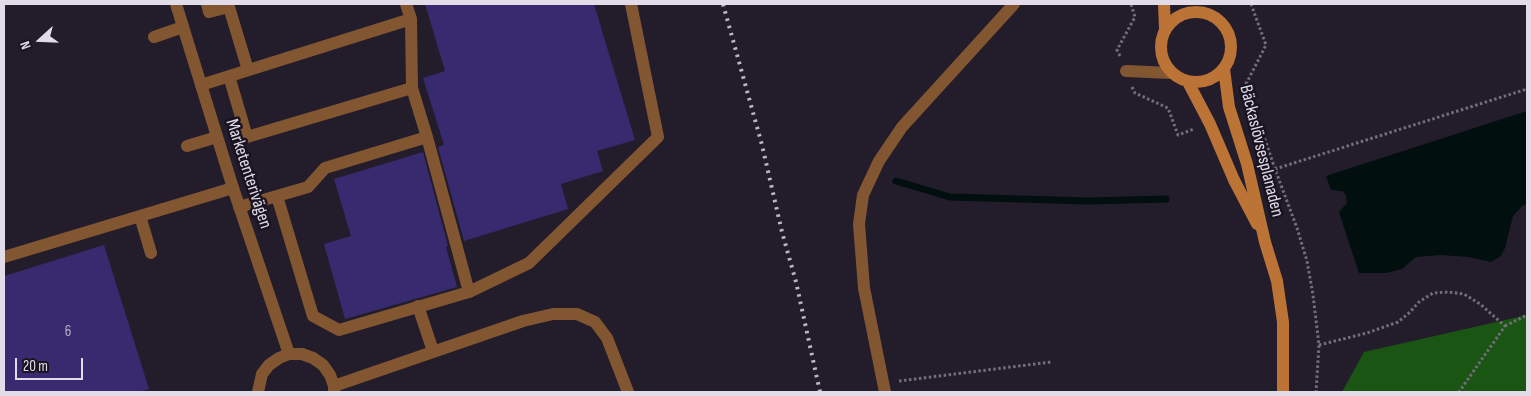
<!DOCTYPE html>
<html>
<head>
<meta charset="utf-8">
<style>
	body { margin:0 }
	#map { position:relative; width:1531px; height:396px; overflow:hidden; background:#231c2b; font-family:"Sofia Sans Condensed",sans-serif }
	canvas { display:block }
	.frame { position:absolute; inset:0; border:5px solid #e1dce7; pointer-events:none }
	.north { position:absolute; left:15px; top:15px; width:50px; height:50px; -webkit-text-stroke:4px #1a1321; paint-order:stroke; rotate:250deg; font-size:14px; font-weight:700; line-height:20px; text-align:center; color:#e1dce7 }
	.north::after { content:''; display:block; margin:auto; width:18px; height:22px; background:#e1dce7; clip-path:polygon(50% 0,100% 100%,50% 72%,0 100%) }
	.scale { position:absolute; left:15px; top:358px; width:68px; height:22px; box-sizing:border-box; border:2px solid #e1dce7; border-top:0; padding-left:6px; font-size:15px; line-height:18px; white-space:nowrap; color:#e1dce7; -webkit-text-stroke:4px #1a1321; paint-order:stroke }
</style>
</head>
<body>
<div id="map">
<canvas width="1531" height="396"></canvas>
<div class="frame"></div>
<div class="north">N</div>
<div class="scale">20 m</div>
</div>
<script>
const ctx = document.querySelector('canvas').getContext('2d');
ctx.lineJoin = 'round';
function fill(path, color) {
  ctx.fillStyle = color;
  ctx.fill(path, 'evenodd');
}
function shape(rows) {
  const path = new Path2D();
  for (const r of rows) {
    if (r.length === 3) {
      path.moveTo(r[0] + r[2], r[1]);
      path.arc(r[0], r[1], r[2], 0, 2 * Math.PI);
      continue;
    }
    path.moveTo(r[0], r[1]);
    for (let i = 2; i < r.length; i += 2) path.lineTo(r[i], r[i + 1]);
  }
  return path;
}
function strokePath(path, color, width, dash) {
  ctx.strokeStyle = color;
  ctx.lineWidth = width;
  ctx.lineCap = dash ? 'butt' : 'round';
  ctx.setLineDash(dash || []);
  ctx.stroke(path);
}
function drawText(font, color, halo, rows, align = 'center') {
  ctx.font = font + ' "Sofia Sans Condensed",sans-serif';
  ctx.lineWidth = 5;
  ctx.setLineDash([]);
  ctx.textBaseline = 'middle';
  ctx.strokeStyle = halo;
  ctx.fillStyle = color;
  for (const [text, x, y, turn = 0] of rows) {
    ctx.save();
    ctx.translate(x, y);
    ctx.rotate((+turn || 0) * Math.PI / 180);
    ctx.textAlign = isNaN(turn) ? turn : align;
    if (halo) ctx.strokeText(text, 0, 0);
    ctx.fillText(text, 0, 0);
    ctx.restore();
  }
}
fill(shape([
	[1527,315,1527,392,1342,392,1364,352]
]), '#1a5513');
fill(shape([
	[1527,111,1527,204,1522,206,1513,216,1505,248,1501,256,1491,262,1469,257,1441,255,1416,257,1402,269,1386,273,1359,273,1339,212,1347,203,1346,195,1342,191,1331,190,1326,176]
]), '#010f0f');
strokePath(shape([
	[896,181,950,197,1089,201,1166,199]
]), '#010f0f', 7);
fill(shape([
	[425,4,594,4,635,140,597,151,603,171,561,184,568,209,464,241,438,147,444,145,423,78,445,71],
	[423,152,448,246,446,247,457,287,345,319,324,244,351,236,334,179],
	[104,245,149,389,139,392,4,392,4,276]
]), '#372a6f');
strokePath(shape([
	[1251,4,1266,45,1246,84,1275,169,1297,228,1307,261,1313,295,1319,345,1316,392],
	[1120,56,1117,50,1135,17,1131,4],
	[1132,87,1135,93,1168,108,1178,135,1194,129],
	[1275,169,1527,89],
	[1505,326,1527,315],
	[1319,345,1367,333,1398,322,1409,313,1419,302,1433,293,1448,292,1464,294,1480,304,1505,326,1459,392],
	[899,381,1051,362]
]), '#746d7b', 3, [2.5, 2.5]);
strokePath(shape([
	[207,4,209,12,229,7,248,70],
	[154,37,183,27],
	[229,76,247,137,412,88,411,19],
	[201,85,411,19,406,4],
	[412,88,427,137],
	[187,146,217,137],
	[239,207,308,187,325,168,427,137,469,292,339,330,313,316,277,196],
	[140,216,151,253],
	[4,257,233,188],
	[469,292,529,263,658,137,631,4],
	[418,306,433,351],
	[334,386,523,321,553,314,577,314,595,322,607,338,628,392]
]), '#835632', 12);
strokePath(shape([
	[176,4,233,188,289,354],
	[1126,71,1171,73],
	[258,392,262,374,269,365,279,358,289,354,302,354,313,358,323,365,330,375,334,386,334,392],
	[885,392,864,288,859,224,863,195,879,161,902,127,1014,4]
]), '#835632', 12);
strokePath(shape([
	[1164,4,1165,29],
	[1196,47,35],
	[1224,69,1229,107,1247,164,1265,242,1277,281,1283,322,1283,392],
	[1188,82,1210,124,1234,180,1257,224]
]), '#bb7336', 12);
strokePath(shape([
	[723,4,762,145,782,232,796,282,820,392]
]), '#bdb7c3', 4, [2.5, 5]);
drawText('15px', '#b6b0c9', null, [
	["6",68,332]
]);
drawText('18px', '#e1dce7', '#1a1321', [
	["Bäckaslövsesplanaden",1261,151,76],
	["Marketenterivägen",248,174,72]
]);
</script>
</body>
</html>
